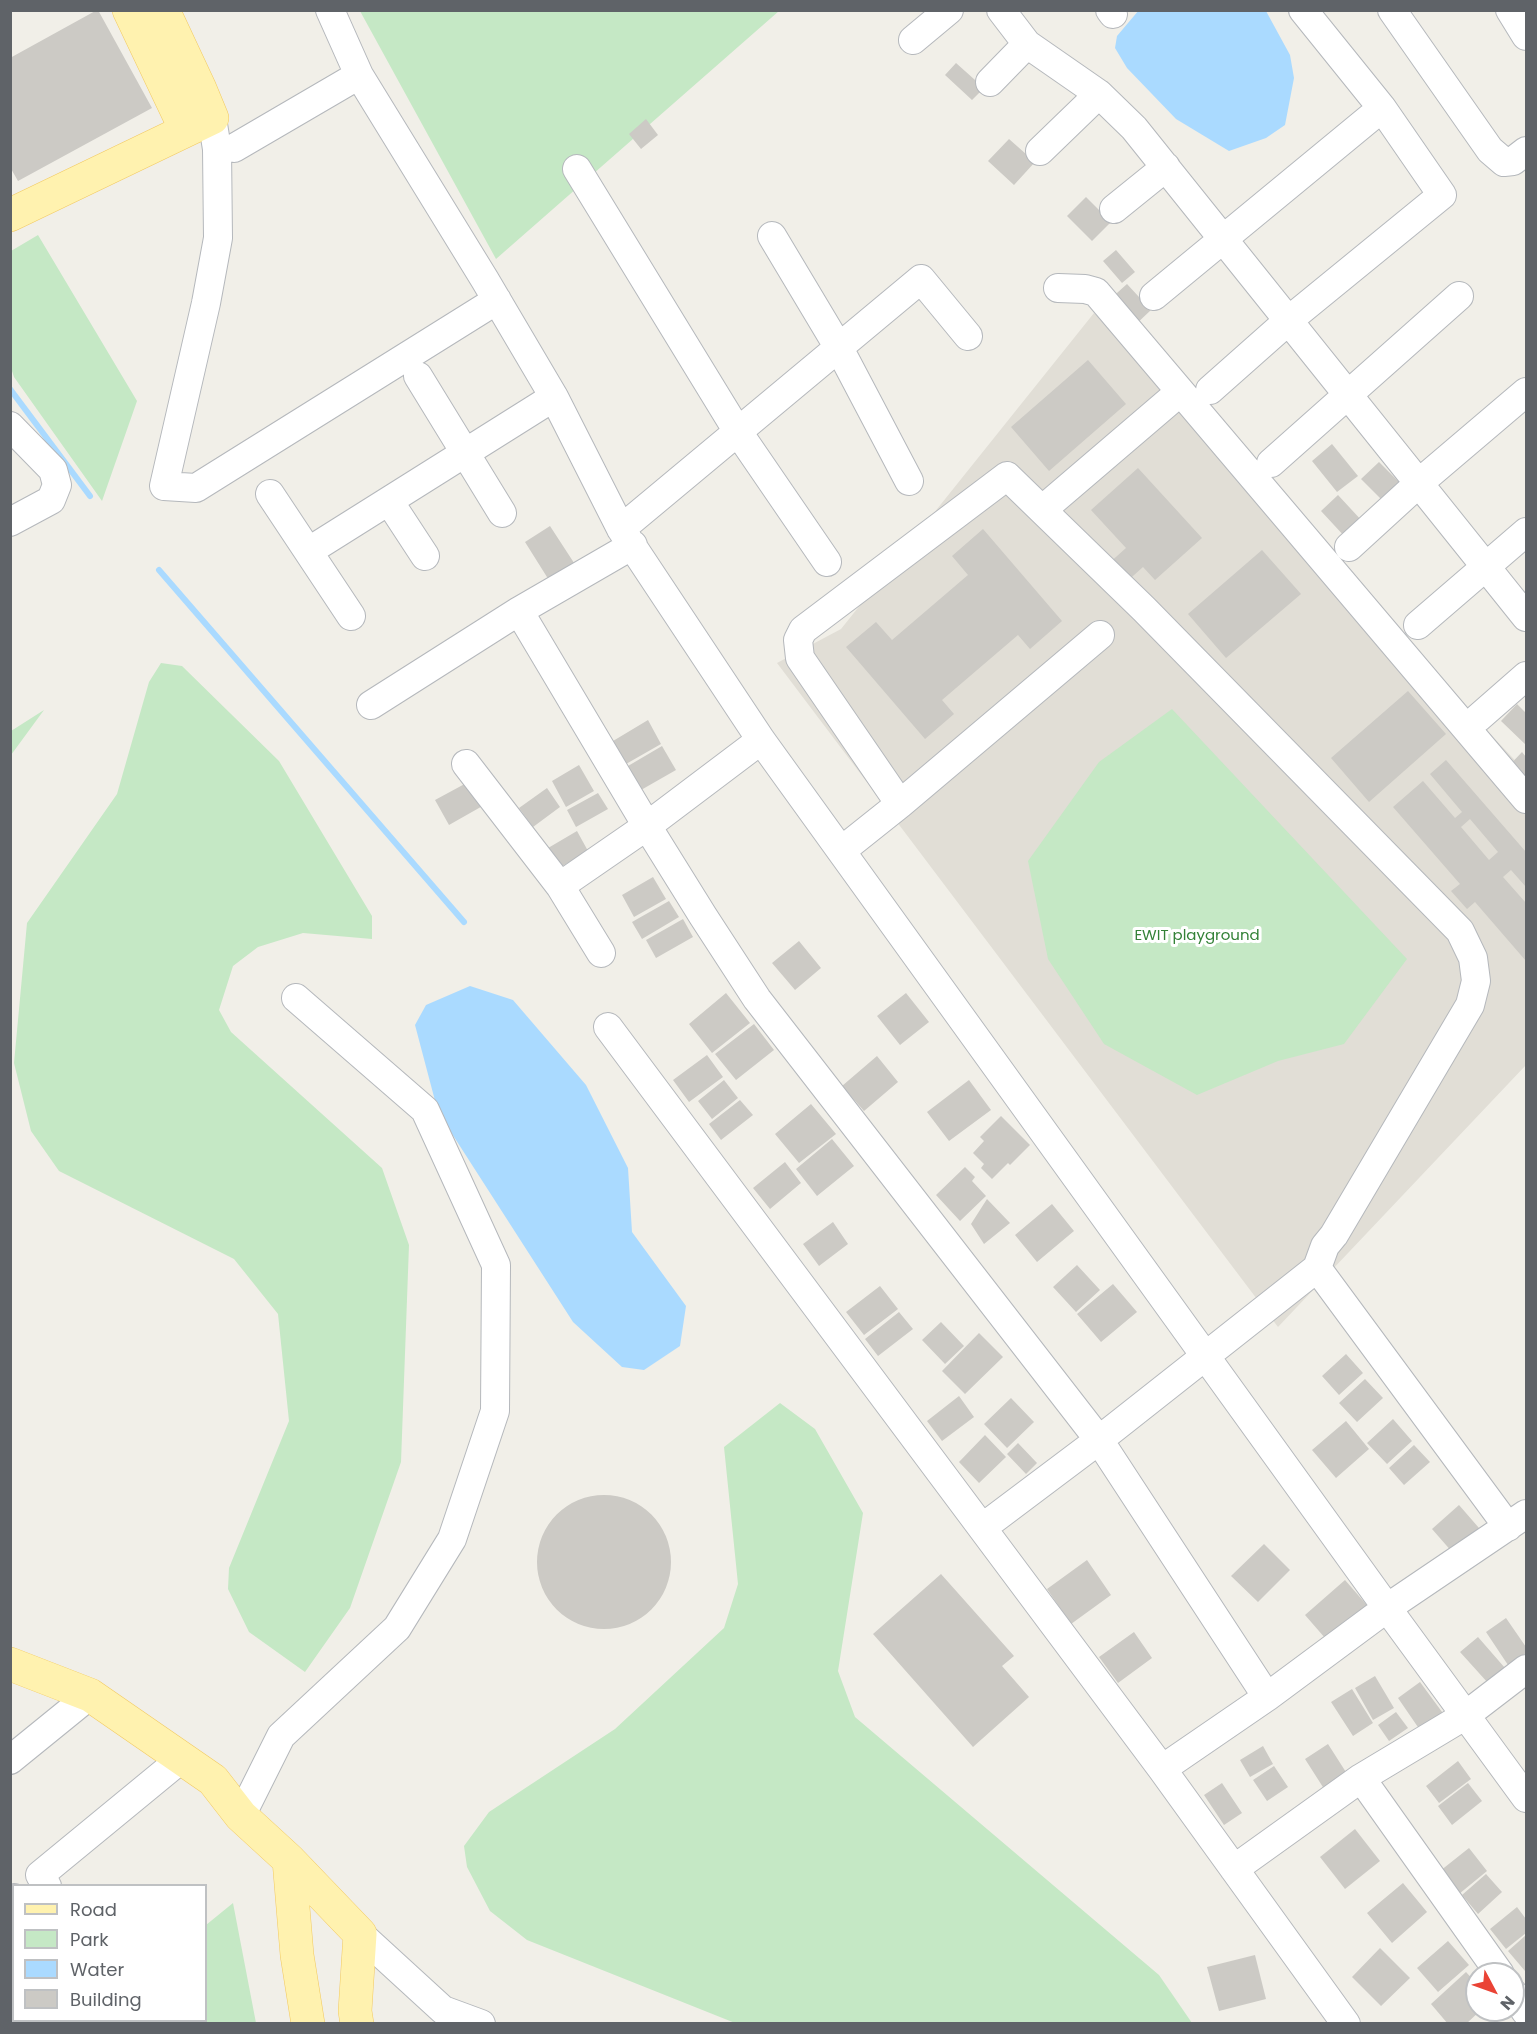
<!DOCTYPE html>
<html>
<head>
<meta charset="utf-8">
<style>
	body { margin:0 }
	#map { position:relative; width:1537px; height:2034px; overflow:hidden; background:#f1efe8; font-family:Poppins,sans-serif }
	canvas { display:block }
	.frame { position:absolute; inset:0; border:12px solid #5f6368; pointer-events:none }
	.legend { position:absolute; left:12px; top:1884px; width:195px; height:138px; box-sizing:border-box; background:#fff; border:2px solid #bfc1c3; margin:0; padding:8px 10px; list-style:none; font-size:18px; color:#5f6368 }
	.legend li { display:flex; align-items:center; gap:12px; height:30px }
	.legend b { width:30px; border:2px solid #bfc1c3 }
	.north { position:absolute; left:1465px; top:1962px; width:60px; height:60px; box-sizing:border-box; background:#fff; border:2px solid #bfc1c3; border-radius:50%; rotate:131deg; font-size:16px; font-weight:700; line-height:24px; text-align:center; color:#5f6368 }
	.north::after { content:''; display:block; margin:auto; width:21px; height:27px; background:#ea4335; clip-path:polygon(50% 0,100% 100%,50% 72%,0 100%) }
</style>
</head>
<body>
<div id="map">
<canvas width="1537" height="2034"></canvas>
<div class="frame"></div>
<ul class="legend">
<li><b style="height:8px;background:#fff2af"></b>Road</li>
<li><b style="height:16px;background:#c5e8c5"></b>Park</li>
<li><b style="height:16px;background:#aadaff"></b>Water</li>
<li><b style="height:16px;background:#cccac5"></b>Building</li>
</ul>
<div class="north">N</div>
</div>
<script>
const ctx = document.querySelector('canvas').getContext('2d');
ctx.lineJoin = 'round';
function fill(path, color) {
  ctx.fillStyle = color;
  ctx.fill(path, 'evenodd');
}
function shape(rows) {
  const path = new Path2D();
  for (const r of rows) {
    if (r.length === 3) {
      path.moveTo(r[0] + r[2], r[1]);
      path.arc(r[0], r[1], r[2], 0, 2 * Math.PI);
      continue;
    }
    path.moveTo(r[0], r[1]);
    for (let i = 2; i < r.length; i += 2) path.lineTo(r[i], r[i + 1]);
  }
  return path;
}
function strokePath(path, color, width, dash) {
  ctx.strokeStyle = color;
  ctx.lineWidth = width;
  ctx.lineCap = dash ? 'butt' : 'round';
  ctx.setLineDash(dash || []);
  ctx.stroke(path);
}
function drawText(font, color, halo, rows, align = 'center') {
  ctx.font = font + ' Poppins,sans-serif';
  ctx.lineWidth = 6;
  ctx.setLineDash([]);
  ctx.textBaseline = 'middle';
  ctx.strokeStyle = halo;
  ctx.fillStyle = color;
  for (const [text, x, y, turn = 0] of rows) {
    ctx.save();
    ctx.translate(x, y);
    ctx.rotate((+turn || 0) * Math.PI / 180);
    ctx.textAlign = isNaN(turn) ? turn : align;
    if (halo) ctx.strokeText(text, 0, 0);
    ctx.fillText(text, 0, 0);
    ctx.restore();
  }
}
fill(shape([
	[1094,313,1526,772,1526,1065,1278,1327,777,663,841,629]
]), '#e1ded6');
fill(shape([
	[360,11,779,11,496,259],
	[38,235,137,401,102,501,14,377,11,368,11,251],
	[161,663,182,666,279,761,372,916,372,939,303,933,258,947,233,966,219,1010,231,1032,382,1168,409,1245,401,1462,350,1608,305,1672,249,1632,228,1589,229,1568,289,1421,278,1314,234,1259,59,1171,31,1131,14,1063,27,923,117,794,149,682],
	[1172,709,1407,959,1344,1044,1278,1061,1197,1095,1104,1044,1048,959,1028,861,1099,762],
	[44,710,11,755,11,731],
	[780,1403,815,1429,863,1513,838,1671,855,1717,1159,1975,1192,2023,735,2023,527,1940,490,1911,467,1867,464,1846,489,1812,615,1729,724,1628,738,1584,724,1447],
	[233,1903,256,2023,186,2023,185,2021,206,2020,206,1925]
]), '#c5e8c5');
fill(shape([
	[1139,10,1266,11,1290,55,1294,78,1285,125,1266,138,1229,151,1176,119,1127,68,1115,48,1117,36],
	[470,986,513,1000,586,1085,628,1168,632,1232,686,1306,680,1346,644,1370,622,1367,573,1322,438,1112,415,1025,426,1005]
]), '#aadaff');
strokePath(shape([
	[10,389,90,496],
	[159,570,464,922]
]), '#aadaff', 6);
fill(shape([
	[97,10,98,10,152,108,18,181,10,167,10,58],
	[956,63,984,88,972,100,945,75],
	[646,119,658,135,641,149,629,134],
	[1009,139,1035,162,1014,185,988,161],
	[1086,197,1111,222,1092,241,1067,216],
	[1116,250,1135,272,1122,283,1103,261],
	[1127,284,1151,310,1133,327,1108,301],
	[1088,360,1126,404,1049,471,1011,427],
	[1332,444,1358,476,1337,492,1312,461],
	[1379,462,1407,490,1389,507,1361,479],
	[1138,468,1202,538,1155,580,1143,567,1124,584,1107,565,1126,548,1091,510],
	[1338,495,1363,522,1346,538,1321,511],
	[550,526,578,569,552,585,525,542],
	[983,529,1062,621,1030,649,1018,635,942,700,954,714,925,739,846,647,876,622,892,640,968,575,952,556],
	[1262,550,1301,594,1226,658,1188,614],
	[1408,691,1446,734,1369,802,1331,758],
	[1517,704,1526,713,1526,745,1501,721],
	[648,720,661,744,626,764,613,741],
	[662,746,676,770,641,790,628,766],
	[1522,752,1526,757,1526,792,1505,770],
	[1446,760,1526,852,1526,887,1511,870,1503,877,1526,903,1526,961,1475,902,1467,909,1451,891,1460,884,1393,807,1423,781,1455,818,1462,812,1430,774],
	[1470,819,1498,852,1489,860,1461,827],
	[579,765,594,791,566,807,552,781],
	[472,780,486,804,449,825,435,800],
	[547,788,560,807,533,827,519,808],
	[598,793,608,809,576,827,567,810],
	[577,831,588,851,554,871,543,851],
	[653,877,666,899,634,917,622,895],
	[669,901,679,917,642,939,632,922],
	[683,919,693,937,656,958,646,940],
	[799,941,821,968,795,990,772,963],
	[726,993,750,1023,712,1053,689,1024],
	[906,993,929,1022,900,1045,877,1016],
	[754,1024,774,1050,736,1080,715,1054],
	[707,1055,723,1077,689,1102,673,1080],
	[877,1056,898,1082,864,1111,842,1086],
	[724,1080,738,1098,712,1119,698,1101],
	[969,1080,991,1110,949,1141,927,1112],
	[740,1100,753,1115,721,1140,709,1124],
	[811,1104,836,1134,799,1163,775,1134],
	[1001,1116,1030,1145,1010,1165,1008,1163,992,1179,981,1168,984,1164,973,1153,984,1141,980,1137],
	[832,1139,854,1166,817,1196,796,1169],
	[785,1162,801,1183,770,1209,753,1188],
	[965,1167,975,1177,972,1181,986,1196,960,1221,936,1195],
	[987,1199,1010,1223,984,1244,971,1224],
	[1052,1204,1074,1231,1037,1262,1015,1235],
	[833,1222,848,1244,819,1266,803,1244],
	[1077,1265,1100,1290,1076,1312,1053,1287],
	[1113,1284,1137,1312,1101,1342,1077,1314],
	[880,1286,898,1309,864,1335,846,1312],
	[899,1312,913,1329,878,1356,865,1339],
	[941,1322,964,1346,945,1364,922,1340],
	[979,1333,1003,1357,965,1394,942,1371],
	[1346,1354,1363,1373,1339,1395,1322,1376],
	[1365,1379,1383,1398,1357,1422,1339,1403],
	[959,1396,974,1417,942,1441,927,1421],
	[1011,1398,1034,1422,1007,1448,984,1424],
	[1393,1419,1412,1441,1387,1464,1367,1443],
	[1346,1421,1369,1449,1336,1478,1312,1450],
	[985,1435,1006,1457,979,1483,959,1462],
	[1018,1443,1037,1463,1026,1474,1007,1454],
	[1414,1445,1430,1462,1404,1485,1389,1468],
	[604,1562,67],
	[1459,1505,1479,1528,1453,1553,1432,1529],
	[1264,1544,1290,1570,1258,1602,1231,1576],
	[1087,1560,1111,1595,1071,1624,1047,1589],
	[941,1574,1014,1656,1002,1666,1029,1697,973,1747,873,1634],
	[1345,1580,1372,1611,1332,1646,1305,1615],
	[1506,1618,1526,1647,1526,1653,1508,1665,1486,1632],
	[1134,1632,1152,1658,1118,1683,1099,1657],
	[1478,1637,1505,1668,1488,1683,1460,1652],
	[1375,1676,1394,1708,1373,1720,1355,1688],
	[1420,1682,1445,1716,1422,1733,1398,1698],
	[1352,1689,1373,1723,1353,1736,1331,1702],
	[1396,1712,1408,1728,1389,1741,1378,1725],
	[1328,1744,1351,1780,1328,1795,1305,1759],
	[1263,1746,1273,1764,1250,1777,1240,1760],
	[1458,1761,1471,1779,1439,1803,1426,1786],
	[1274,1766,1288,1787,1267,1801,1253,1780],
	[1222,1783,1242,1813,1224,1825,1204,1795],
	[1468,1783,1482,1801,1452,1825,1438,1806],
	[1355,1829,1380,1861,1345,1889,1320,1857],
	[1469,1848,1487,1871,1459,1894,1440,1871],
	[1486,1874,1502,1892,1478,1914,1462,1895],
	[1403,1883,1427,1912,1392,1943,1367,1913],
	[1517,1907,1526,1919,1526,1933,1506,1949,1490,1929],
	[1526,1935,1526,1970,1525,1971,1508,1951],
	[1448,1941,1469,1965,1438,1992,1417,1968],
	[1380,1948,1410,1978,1381,2006,1352,1977],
	[1255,1955,1266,1999,1219,2011,1207,1967],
	[1466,1972,1477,1984,1477,2010,1481,2010,1466,2024,1448,2024,1431,2004]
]), '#cccac5');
const minor = shape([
	[330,10,359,75,485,280,554,397,621,529,761,740,1387,1608,1526,1798],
	[1001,10,1027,44,1099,94,1134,128,1526,617],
	[1110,10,1113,14],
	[1392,10,1490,150,1504,162,1513,161,1526,151],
	[1510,10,1526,36],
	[913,40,949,10],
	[990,82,1027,44],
	[212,118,217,149,218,238,206,303,164,486,196,488,497,300],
	[234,148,359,75],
	[1040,151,1099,94],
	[577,169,738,432,827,562],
	[1114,209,1166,167],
	[772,236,839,348,909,481],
	[1058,288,1085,289,1096,292,1526,799],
	[1154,296,1382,108],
	[418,376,502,513],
	[1210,390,1289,320,1442,195,1382,108,1303,10],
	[10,426,53,470,57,485,51,500,10,522],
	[1271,463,1459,296],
	[270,494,351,616],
	[389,501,425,556],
	[1042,510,1180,392],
	[621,529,921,279,968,336],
	[1349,547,1419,483,1526,392],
	[309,551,554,397],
	[519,611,647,826,703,916,757,999,1099,1440,1267,1697],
	[1418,625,1526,532],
	[371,705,519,611,633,545],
	[1478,718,1526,676],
	[466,764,560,886,601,953],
	[900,804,800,658,798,640,803,630,1007,476,1144,609,1460,931,1473,958,1476,981,1470,1005,1334,1235,1325,1246,1317,1268,1099,1440,982,1528],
	[841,851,900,804,1100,635],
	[560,886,647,826,761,740],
	[608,1027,1162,1769,1346,2024],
	[1317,1268,1508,1527],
	[10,1760,90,1695],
	[1162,1769,1267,1697,1387,1608,1526,1514],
	[1361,1778,1500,1974],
	[241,1816,281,1736,397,1628,452,1539,495,1411,496,1265,425,1110,296,998],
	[1234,1869,1361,1778,1466,1715,1526,1669],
	[47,1886,40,1875,181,1759],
	[10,1900,14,1898],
	[360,1934,443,2010,481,2024],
	[1513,1993,1526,2012],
	[131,2024,134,2020]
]);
const major = shape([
	[129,10,186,130],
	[10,215,212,118,200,89,163,10],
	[10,1664,90,1695,213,1780,241,1816,289,1860,360,1934,355,2011,357,2024],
	[289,1860,297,1955,308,2024]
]);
strokePath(minor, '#b5b8bc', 30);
strokePath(major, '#f2c960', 34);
strokePath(minor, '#fff', 28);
strokePath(major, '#fff2af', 33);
drawText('15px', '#348238', '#fff', [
	["EWIT playground",1197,936]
]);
</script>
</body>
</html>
